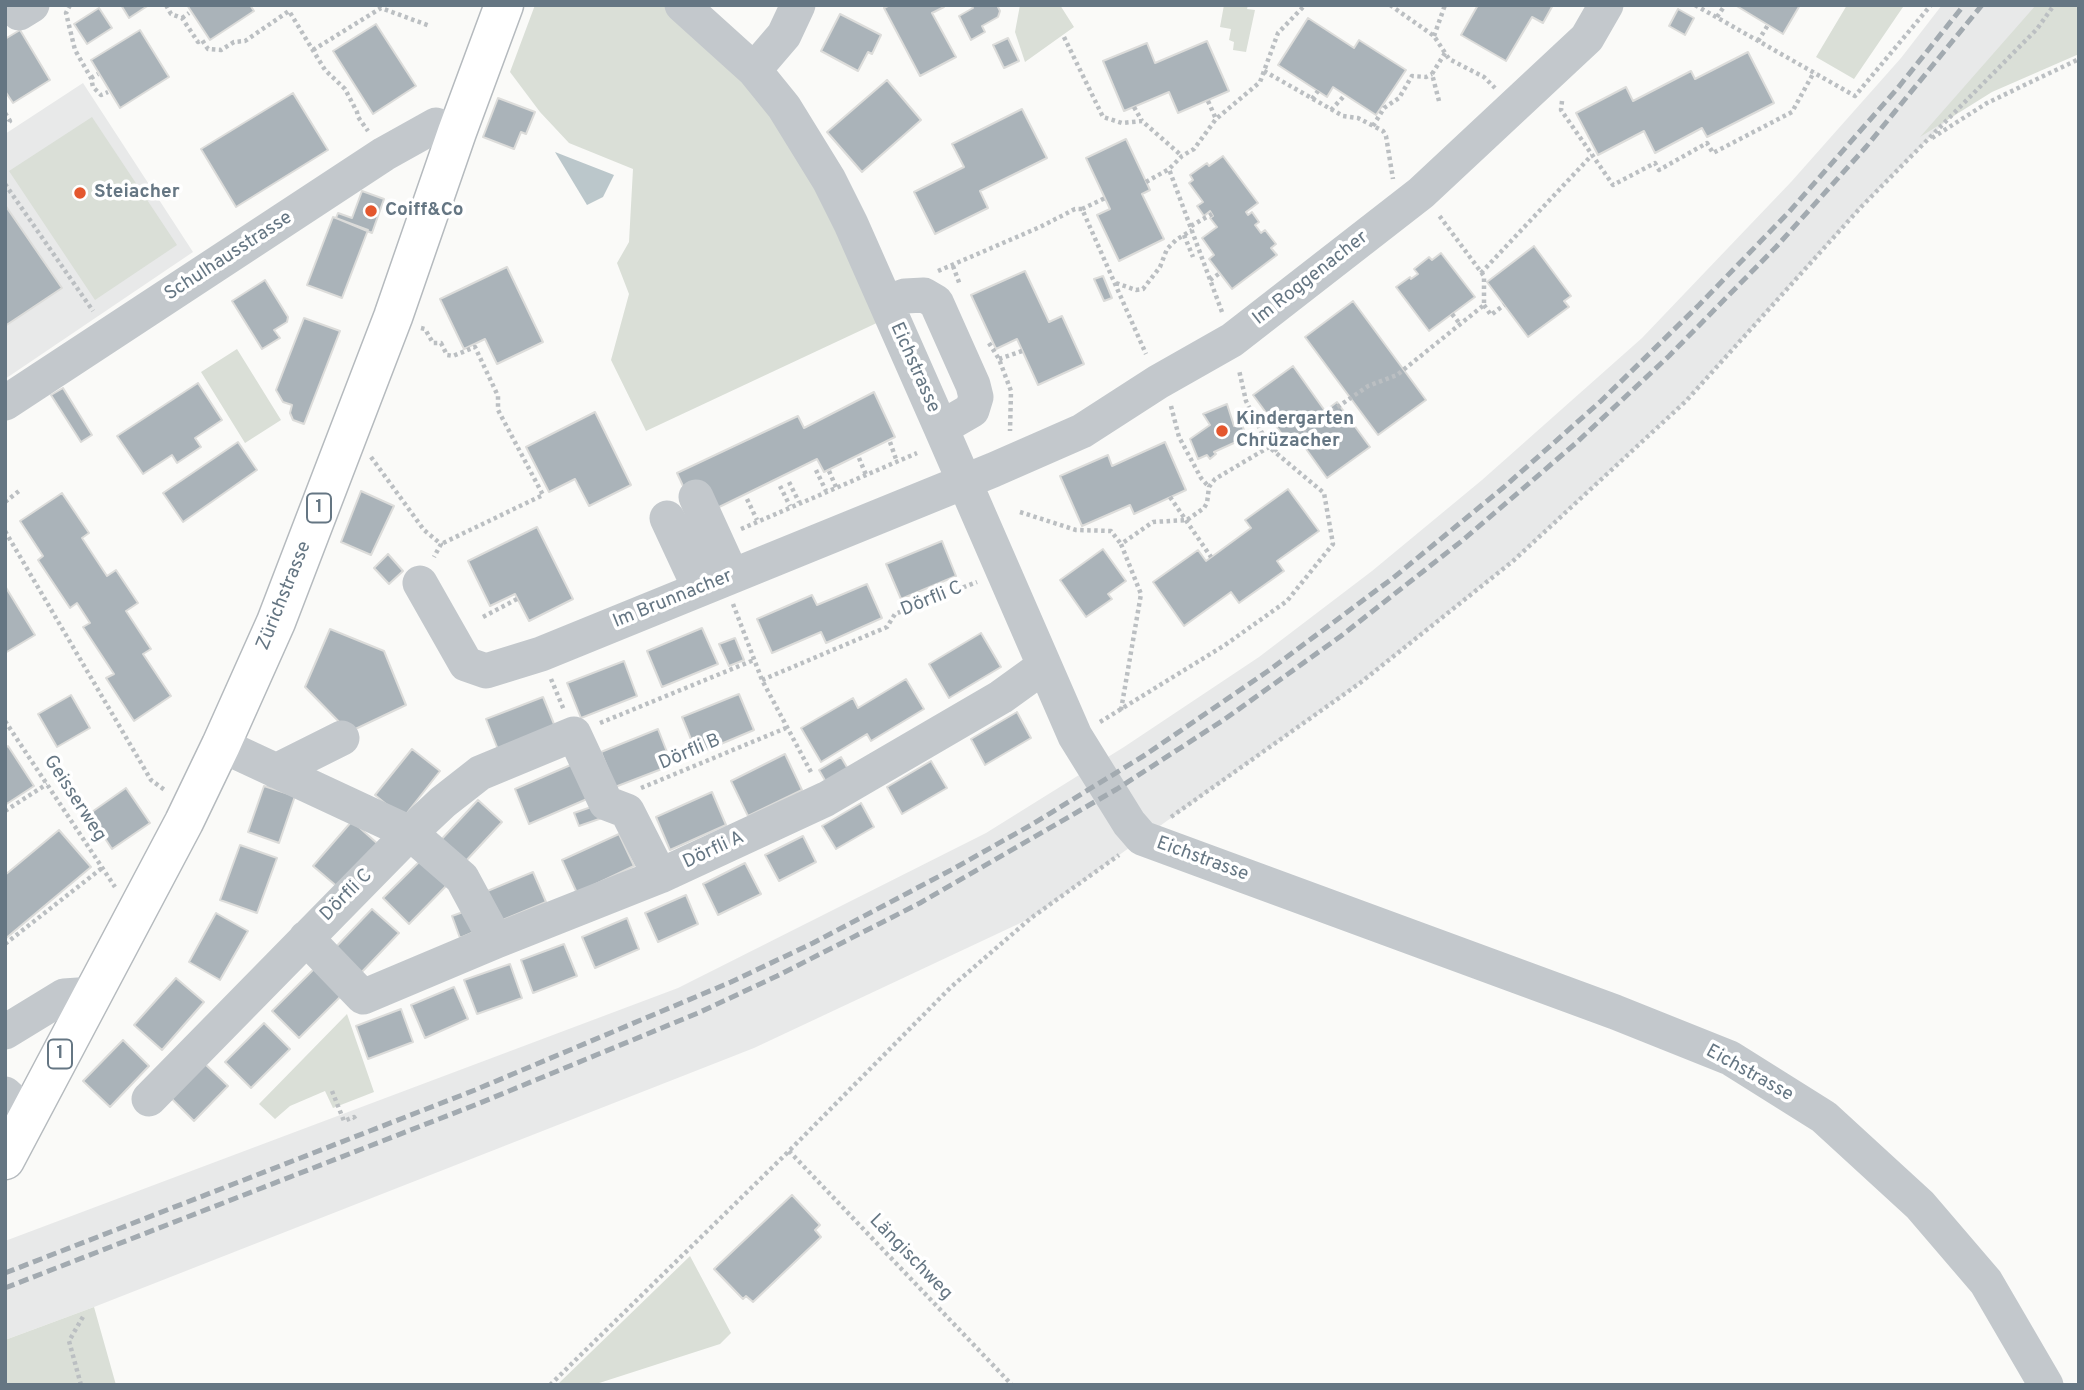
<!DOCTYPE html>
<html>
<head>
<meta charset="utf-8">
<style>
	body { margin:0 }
	#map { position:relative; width:2084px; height:1390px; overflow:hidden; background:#fafaf8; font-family:Overpass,sans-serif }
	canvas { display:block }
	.frame { position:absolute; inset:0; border:7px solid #657683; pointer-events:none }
</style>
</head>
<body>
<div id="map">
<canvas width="2084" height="1390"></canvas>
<div class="frame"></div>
</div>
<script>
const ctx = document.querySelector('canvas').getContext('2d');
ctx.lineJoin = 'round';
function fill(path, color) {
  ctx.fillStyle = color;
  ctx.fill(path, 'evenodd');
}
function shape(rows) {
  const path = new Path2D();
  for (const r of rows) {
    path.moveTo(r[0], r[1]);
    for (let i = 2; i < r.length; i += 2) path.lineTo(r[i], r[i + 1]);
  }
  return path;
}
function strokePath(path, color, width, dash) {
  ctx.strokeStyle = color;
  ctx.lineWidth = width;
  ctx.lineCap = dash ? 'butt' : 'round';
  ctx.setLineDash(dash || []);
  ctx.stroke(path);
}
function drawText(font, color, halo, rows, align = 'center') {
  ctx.font = font + ' Overpass,sans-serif';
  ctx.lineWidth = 7;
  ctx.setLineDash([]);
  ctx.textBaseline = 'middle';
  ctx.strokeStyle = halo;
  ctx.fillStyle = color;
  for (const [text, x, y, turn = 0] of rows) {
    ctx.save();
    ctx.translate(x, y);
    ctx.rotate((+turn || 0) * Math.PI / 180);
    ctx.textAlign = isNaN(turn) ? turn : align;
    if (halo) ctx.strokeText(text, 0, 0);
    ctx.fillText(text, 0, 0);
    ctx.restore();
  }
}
fill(shape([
	[1942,5,2054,5,2037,29,1861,207,1686,401,1513,561,1360,683,1031,918,754,1048,94,1307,5,1340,5,1241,678,988,986,833,1124,747,1259,657,1372,571,1482,480,1642,338,1791,182,1901,58],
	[83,83,193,252,5,379,5,134]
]), '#e8e9e9');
fill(shape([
	[535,5,666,5,715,50,775,119,820,187,881,321,646,431,611,360,629,294,617,263,629,242,633,169,569,143,540,112,510,72],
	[1020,5,1060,5,1074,27,1025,62,1015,32],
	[1224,5,1248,5,1247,9,1255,10,1246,52,1233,50,1234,42,1229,40,1231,29,1220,27],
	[1847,5,1900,5,1903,7,1854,79,1816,57],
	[2036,5,2079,5,2079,54,1992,92,1920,137],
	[92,117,177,245,95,300,9,171],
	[237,349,281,420,245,443,201,372],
	[347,1014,374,1092,333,1108,325,1091,290,1106,275,1119,259,1104],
	[690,1256,731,1333,720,1344,593,1385,557,1385],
	[94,1307,116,1385,5,1385,5,1340]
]), '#dadfd7');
fill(shape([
	[555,152,614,175,603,197,587,205]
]), '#bbc7cb');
const building = shape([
	[121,5,149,5,129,18,121,5],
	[187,5,250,5,254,11,210,40,187,5],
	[890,5,943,5,944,7,932,13,956,57,920,76,884,8,890,5],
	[971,5,997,5,1000,11,998,17,982,26,985,32,971,40,959,16,973,8,971,5],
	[1478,5,1553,5,1543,23,1532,17,1506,61,1461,35,1478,5],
	[1735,5,1800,5,1783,34,1735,5],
	[99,8,112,28,87,44,74,24,99,8],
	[1678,9,1694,18,1685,35,1669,26,1678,9],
	[840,14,881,35,872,54,868,52,858,71,821,51,840,14],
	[1308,18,1354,48,1359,40,1406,70,1376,115,1333,87,1327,97,1278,65,1308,18],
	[376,24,416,86,373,114,333,51,376,24],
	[20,30,50,80,13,103,5,91,5,39,20,30],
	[140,30,169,77,120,108,91,60,140,30],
	[1008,38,1019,61,1004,68,993,45,1008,38],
	[1207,41,1229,91,1178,113,1169,92,1124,111,1103,61,1147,43,1155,63,1207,41],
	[1748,52,1774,103,1707,137,1702,128,1655,153,1644,131,1598,155,1576,113,1626,87,1633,101,1691,71,1695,79,1748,52],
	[887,80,921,120,862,172,827,132,887,80],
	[293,93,328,150,236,207,201,149,293,93],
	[498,98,535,112,526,134,521,132,514,149,483,137,498,98],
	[1022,109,1047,158,980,191,988,208,935,234,914,192,964,167,952,144,1022,109],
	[1126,139,1150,190,1142,194,1164,239,1119,261,1097,215,1110,209,1086,158,1126,139],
	[1223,156,1258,203,1246,212,1248,215,1252,212,1259,222,1255,225,1261,233,1265,230,1276,244,1271,248,1277,255,1232,289,1209,259,1214,255,1202,238,1217,227,1210,218,1213,216,1210,211,1204,216,1197,206,1203,202,1189,183,1193,180,1190,175,1207,163,1209,166,1223,156],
	[362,191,384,199,372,233,336,218,338,213,352,218,362,191],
	[5,205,62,288,5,326,5,205],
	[333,217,368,230,342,298,307,285,333,217],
	[1534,246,1571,296,1564,301,1569,307,1528,337,1487,282,1534,246],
	[1441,253,1475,297,1429,331,1396,287,1410,277,1411,279,1418,274,1414,269,1429,257,1432,260,1441,253],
	[507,267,543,342,497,364,485,339,464,349,440,299,507,267],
	[1025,271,1049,322,1062,316,1084,364,1038,385,1017,339,996,349,971,295,1025,271],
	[1103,276,1112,298,1104,301,1094,279,1103,276],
	[265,280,288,317,287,322,274,330,280,338,262,349,232,301,265,280],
	[1353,301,1426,400,1378,435,1305,337,1353,301],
	[304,318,340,331,304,424,293,420,290,413,292,405,283,402,276,390,304,318],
	[1293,366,1325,411,1337,402,1370,447,1327,478,1296,435,1287,441,1253,395,1293,366],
	[198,383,222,420,195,438,201,447,177,463,172,455,143,474,117,436,198,383],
	[63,388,92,435,81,442,51,395,63,388],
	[874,392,895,437,824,472,817,459,709,512,689,499,677,473,798,416,804,428,874,392],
	[1227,404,1234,426,1241,423,1247,437,1214,452,1216,454,1210,459,1207,455,1198,459,1190,439,1210,425,1203,414,1227,404],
	[595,412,631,485,589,506,575,479,549,492,526,447,595,412],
	[238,442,257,470,183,522,163,493,238,442],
	[1165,442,1186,490,1134,514,1130,505,1082,526,1060,476,1108,455,1112,466,1165,442],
	[1288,489,1319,531,1277,561,1284,571,1239,603,1231,592,1184,626,1153,582,1198,550,1206,561,1251,528,1245,520,1288,489],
	[361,491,394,506,371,555,341,542,361,491],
	[62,493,89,533,82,538,107,576,116,570,138,603,126,611,151,649,143,654,171,696,134,721,106,678,114,674,83,627,90,623,77,603,70,608,38,560,43,556,20,521,62,493],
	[537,527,573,599,529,621,515,594,490,606,468,561,537,527],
	[942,541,956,576,901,599,886,564,942,541],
	[1103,549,1126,581,1108,594,1112,599,1086,617,1060,580,1103,549],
	[388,554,403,571,389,584,374,568,388,554],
	[867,584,882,618,826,643,821,632,772,653,757,619,812,595,817,605,867,584],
	[5,586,35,635,5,653,5,586],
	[702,628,718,664,662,687,647,651,702,628],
	[330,629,384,651,406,705,349,732,305,687,330,629],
	[981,633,1001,667,949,698,929,664,981,633],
	[735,638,744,660,729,666,719,644,735,638],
	[624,661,637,696,581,718,567,683,624,661],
	[906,679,924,709,871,741,867,734,821,762,801,728,853,698,858,708,906,679],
	[739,694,754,730,697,754,682,717,739,694],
	[71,695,90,728,57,747,38,714,71,695],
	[543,697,556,729,499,752,486,719,543,697],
	[1017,712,1031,738,985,765,971,739,1017,712],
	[658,729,672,765,615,787,601,752,658,729],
	[8,746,34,786,5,805,5,748,8,746],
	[412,749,440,771,403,818,375,795,412,749],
	[785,754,802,790,748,816,731,781,785,754],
	[841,757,848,769,826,782,819,770,841,757],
	[931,761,947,788,902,814,887,787,931,761],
	[573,764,587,799,529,824,515,789,573,764],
	[264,786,295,796,279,843,248,832,264,786],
	[126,788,150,823,112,849,89,814,126,788],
	[712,792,726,825,670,850,656,817,712,792],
	[478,800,502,822,463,864,439,842,478,800],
	[861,803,874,827,836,849,822,826,861,803],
	[597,805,602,818,579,826,574,813,597,805],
	[352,821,379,845,340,889,313,866,352,821],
	[59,830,91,867,5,939,5,875,59,830],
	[619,834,634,866,577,893,562,860,619,834],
	[803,836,816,862,779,881,765,855,803,836],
	[240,845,277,858,257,913,220,900,240,845],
	[424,857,450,882,409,924,383,898,424,857],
	[745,863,761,894,718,915,703,884,745,863],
	[533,872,546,902,498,922,485,892,533,872],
	[686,895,698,924,658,942,645,913,686,895],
	[372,909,399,933,358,976,332,951,372,909],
	[466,911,474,932,460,938,452,916,466,911],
	[216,913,248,931,220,980,189,962,216,913],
	[627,918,639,949,595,968,582,937,627,918],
	[564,944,577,976,533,993,521,960,564,944],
	[510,964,522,998,477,1014,464,980,510,964],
	[315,968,342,995,299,1038,272,1011,315,968],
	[176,978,204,1002,162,1050,134,1025,176,978],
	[454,987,468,1019,425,1038,411,1005,454,987],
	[401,1009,413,1042,368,1059,356,1026,401,1009],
	[264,1023,290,1049,251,1088,225,1062,264,1023],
	[123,1040,149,1066,110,1107,83,1081,123,1040],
	[204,1063,228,1086,194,1121,171,1098,204,1063],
	[792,1195,820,1225,815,1230,821,1237,753,1302,746,1296,743,1299,714,1269,792,1195]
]);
fill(building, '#aab3b9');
strokePath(building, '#dcdcda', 2);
const major = shape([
	[5,1160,184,822,221,745,276,622,393,317,457,132,504,5]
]);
strokePath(major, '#b5babe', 41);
strokePath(shape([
	[70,5,66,13,75,50,91,78,93,87,101,95,108,92],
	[166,5,171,14,182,18,198,42,202,40,208,49,221,50,234,42,245,41,289,11,325,70,345,89,357,112,358,117,368,131],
	[1390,5,1434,36,1449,59,1484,77,1495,88],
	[1695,5,1855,96,1931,5],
	[1717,17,1725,5],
	[182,18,189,13],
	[1434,36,1445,5],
	[1064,37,1103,117,1122,123,1142,121,1182,156],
	[1758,41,1768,25],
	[313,50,381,8,430,26],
	[1264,71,1343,116,1358,118,1383,131,1386,136,1393,179],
	[91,78,98,74],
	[1312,99,1318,91],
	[1208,101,1216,119],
	[1439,101,1432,74,1445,53],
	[1562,101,1561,110,1613,185,1655,163,1659,170,1707,143,1713,153,1792,112,1814,72],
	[1134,107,1142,121],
	[1331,110,1345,95],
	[5,113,10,121,5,124],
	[1373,126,1384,108,1399,98,1412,76,1426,77,1432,74],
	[1932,138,1987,103,2079,59],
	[1146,182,1169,169],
	[5,184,93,311],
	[1082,209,1105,198],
	[1191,226,1212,214],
	[1184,235,1193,257],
	[953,266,960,285],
	[938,271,1040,227,1075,209,1082,209,1146,354],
	[1481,273,1592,155],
	[1210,280,1220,273],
	[1116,283,1136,290,1143,289,1160,267,1167,249,1176,240,1192,230],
	[1484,305,1491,315,1504,305],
	[1222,312,1169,169,1182,156,1194,149,1216,119,1260,82,1278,33,1305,5],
	[1452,314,1460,324],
	[421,328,425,329,433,343,441,343,447,355,453,356,475,347,498,396,498,410,543,495,441,544],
	[989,343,999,359,1011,391,1010,431],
	[999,359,1022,351],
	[1171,406,1179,437,1201,478,1209,487],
	[890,442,897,462],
	[1274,451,1368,386,1397,375,1484,305,1484,276,1438,214],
	[371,457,424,530,441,544,434,557],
	[859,458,866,475],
	[816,470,826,491],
	[829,471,836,487],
	[789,482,799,502],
	[780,486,790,506],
	[1170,497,1211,557],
	[747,499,757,520],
	[5,502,19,491],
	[1020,512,1076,530,1111,531,1121,544],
	[741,529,917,453],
	[5,531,151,780,166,791],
	[733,604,762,680,812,774],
	[483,617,517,599],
	[551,679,564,710],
	[762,680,887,627,895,614,977,582],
	[1121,710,1141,594,1121,544,1153,522,1187,520,1204,508,1207,503,1209,487,1215,479,1269,447],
	[5,721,115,887],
	[1100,722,1225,645,1287,601,1333,544,1324,493,1269,447,1246,401,1239,370],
	[600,723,754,660],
	[641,788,786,728],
	[5,811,47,784],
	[1171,817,1360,683,1513,561,1686,401,1861,207,2037,29,2054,5],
	[5,944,102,868],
	[332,1091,344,1121,354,1117,356,1120],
	[789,1151,1012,1385],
	[81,1385,69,1341,84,1315],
	[550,1385,789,1151,951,987,1031,918,1119,855]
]), '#bbbfc2', 4.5, [3.5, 3.5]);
strokePath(shape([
	[682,5,754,70,784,107,829,180,851,224,941,428,1075,736,1129,823,1142,838,1615,1012,1730,1058,1824,1117,1920,1205,1986,1282,2046,1385],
	[19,13,32,5],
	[754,70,784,35,798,5],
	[886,303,905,296,924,295,936,302,973,385,976,397,972,410,941,428],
	[5,403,384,154,436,125,457,132],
	[696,497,732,576],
	[667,518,700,589],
	[420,583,466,664,486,671,541,654,993,470,1082,431,1158,382,1232,340,1421,193,1587,38,1606,5],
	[221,745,410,833,462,878,496,941],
	[276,771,342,738],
	[306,938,363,997,496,941,660,876,826,799,1001,697,1044,666],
	[5,1032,64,996,93,994],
	[5,1094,28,1115],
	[149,1099,410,833,443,802,480,773,574,734,606,803,627,811,660,876]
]), '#c3c8cc', 35);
strokePath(major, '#fff', 38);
strokePath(shape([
	[5,1273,475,1090,731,982,813,943,953,869,1031,825,1145,755,1268,671,1393,578,1504,487,1601,401,1699,305,1789,212,1897,89,1964,5],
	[5,1288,480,1103,698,1013,777,976,920,903,1117,789,1225,719,1341,636,1463,540,1576,443,1669,356,1776,247,1866,147,1982,5]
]), '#a2aab0', 5, [10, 5]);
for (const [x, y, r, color] of [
	[80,193,7,"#e4572e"],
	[371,211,7,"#e4572e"],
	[1222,431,7,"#e4572e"]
]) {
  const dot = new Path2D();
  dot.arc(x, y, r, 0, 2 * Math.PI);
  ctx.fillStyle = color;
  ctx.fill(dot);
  strokePath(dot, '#fff', 2.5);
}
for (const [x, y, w] of [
	[319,508,24],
	[60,1054,24]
]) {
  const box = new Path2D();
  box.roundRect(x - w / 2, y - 14.5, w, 29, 5);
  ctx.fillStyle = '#fff';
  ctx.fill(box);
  strokePath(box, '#657683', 2);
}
drawText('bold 18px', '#657683', null, [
	["1",319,508],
	["1",60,1054]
]);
drawText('bold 19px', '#657683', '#fff', [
	["Steiacher",94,193],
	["Coiff&Co",385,211],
	["Kindergarten",1236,420],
	["Chrüzacher",1236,442]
], 'left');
drawText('19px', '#657683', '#fff', [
	["Schulhausstrasse",229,257,-33],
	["Im Roggenacher",1311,279,-38],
	["Eichstrasse",914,368,66],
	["Zürichstrasse",285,596,-68],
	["Im Brunnacher",673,600,-22],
	["Dörfli C",932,600,-22],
	["Dörfli B",690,753,-23],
	["Geisserweg",74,799,57],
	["Dörfli A",714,851,-25],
	["Eichstrasse",1202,860,20],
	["Dörfli C",347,896,-45],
	["Eichstrasse",1749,1074,29],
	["Längischweg",910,1258,46]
]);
</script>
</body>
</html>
